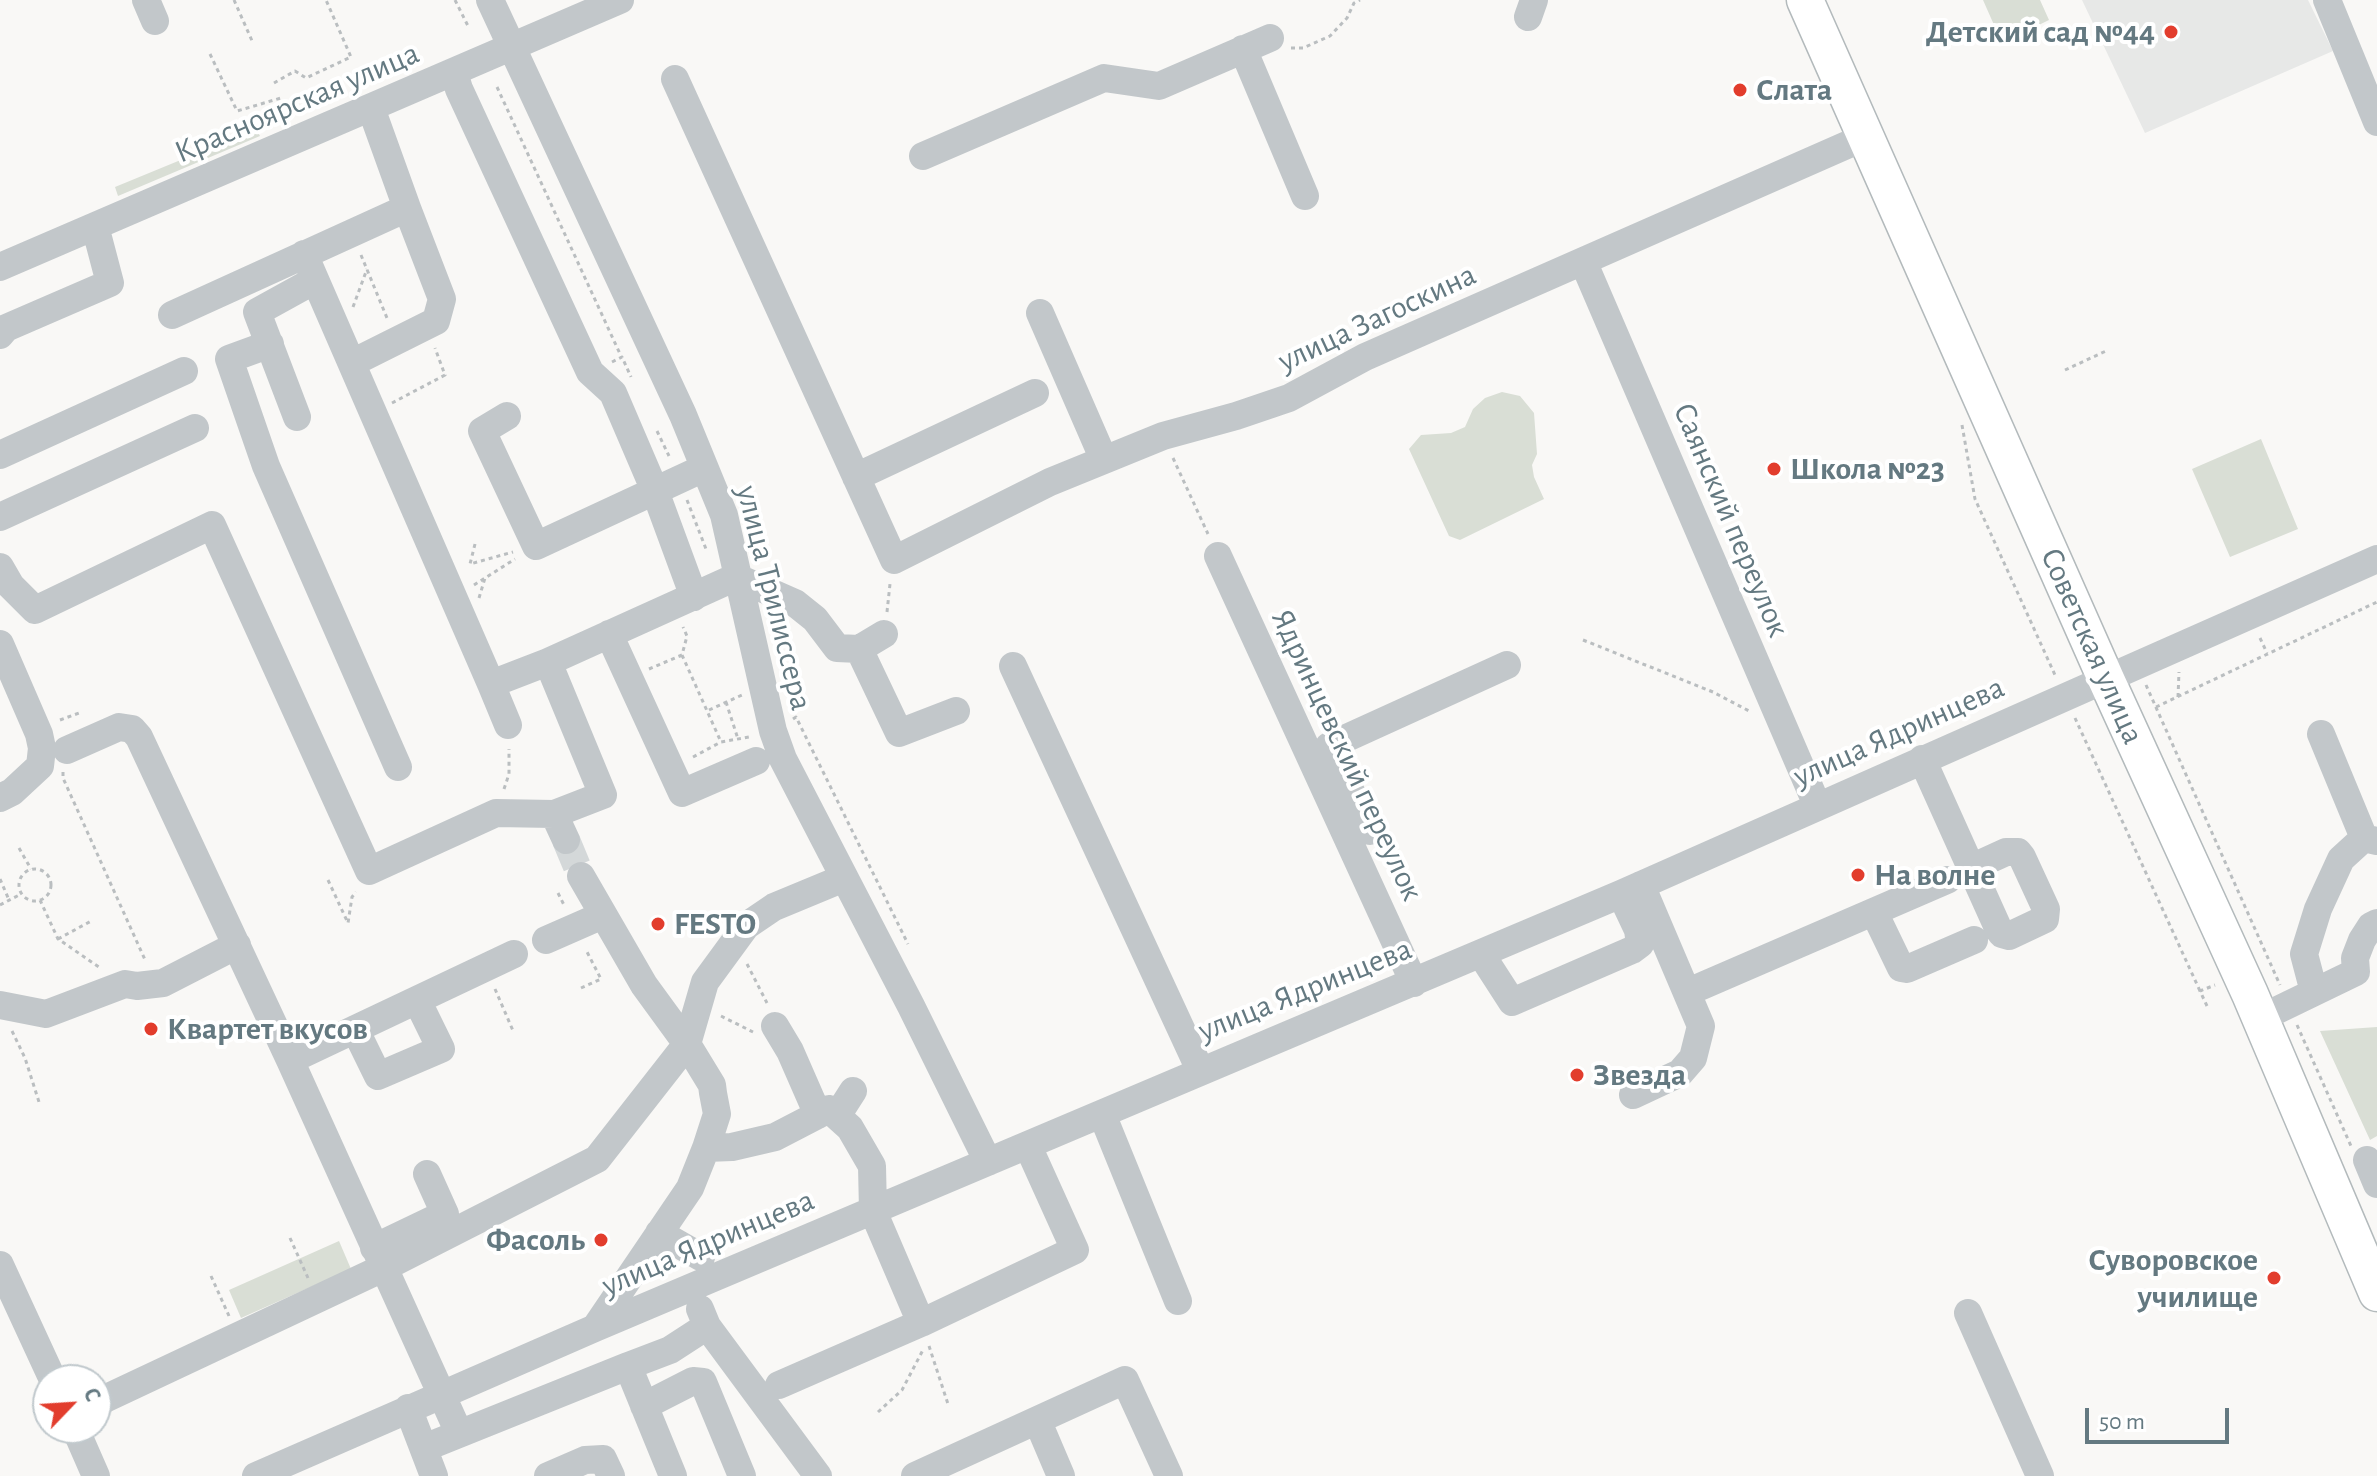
<!DOCTYPE html>
<html>
<head>
<meta charset="utf-8">
<style>
	body { margin:0 }
	#map { position:relative; width:2377px; height:1476px; overflow:hidden; background:#f9f8f6; font-family:"Alegreya Sans",sans-serif }
	canvas { display:block }
	.north { position:absolute; left:32px; top:1364px; width:80px; height:80px; box-sizing:border-box; background:#fff; border:2px solid #c1c9cd; border-radius:50%; rotate:65deg; font-size:22px; font-weight:700; line-height:32px; text-align:center; color:#647981 }
	.north::after { content:''; display:block; margin:auto; width:28px; height:36px; background:#e23d2d; clip-path:polygon(50% 0,100% 100%,50% 72%,0 100%) }
	.scale { position:absolute; left:2085px; top:1408px; width:144px; height:36px; box-sizing:border-box; border:4px solid #647981; border-top:0; padding-left:10px; font-size:24px; line-height:28px; white-space:nowrap; color:#647981; -webkit-text-stroke:6px #fff; paint-order:stroke }
</style>
</head>
<body>
<div id="map">
<canvas width="2377" height="1476"></canvas>
<div class="north">С</div>
<div class="scale">50 m</div>
</div>
<script>
const ctx = document.querySelector('canvas').getContext('2d');
ctx.lineJoin = 'round';
function fill(path, color) {
  ctx.fillStyle = color;
  ctx.fill(path, 'evenodd');
}
function shape(rows) {
  const path = new Path2D();
  for (const r of rows) {
    if (r.length === 3) {
      path.moveTo(r[0] + r[2], r[1]);
      path.arc(r[0], r[1], r[2], 0, 2 * Math.PI);
      continue;
    }
    path.moveTo(r[0], r[1]);
    for (let i = 2; i < r.length; i += 2) path.lineTo(r[i], r[i + 1]);
  }
  return path;
}
function strokePath(path, color, width, dash) {
  ctx.strokeStyle = color;
  ctx.lineWidth = width;
  ctx.lineCap = dash ? 'butt' : 'round';
  ctx.setLineDash(dash || []);
  ctx.stroke(path);
}
function drawText(font, color, halo, rows, align = 'center') {
  ctx.font = font + ' "Alegreya Sans",sans-serif';
  ctx.lineWidth = 8;
  ctx.setLineDash([]);
  ctx.textBaseline = 'middle';
  ctx.strokeStyle = halo;
  ctx.fillStyle = color;
  for (const [text, x, y, turn = 0] of rows) {
    ctx.save();
    ctx.translate(x, y);
    ctx.rotate((+turn || 0) * Math.PI / 180);
    ctx.textAlign = isNaN(turn) ? turn : align;
    if (halo) ctx.strokeText(text, 0, 0);
    ctx.fillText(text, 0, 0);
    ctx.restore();
  }
}
fill(shape([
	[2082,0,2308,0,2333,51,2145,133]
]), '#e7e8e7');
fill(shape([
	[1983,0,2040,0,2049,20,2002,43],
	[256,129,260,136,118,196,115,187],
	[1502,392,1520,396,1534,413,1537,454,1532,465,1534,477,1544,499,1460,540,1449,536,1409,449,1421,435,1451,433,1465,427,1473,409,1485,398],
	[2261,439,2298,529,2230,557,2192,469],
	[2377,1027,2377,1136,2370,1140,2320,1031],
	[339,1241,351,1269,241,1318,229,1290]
]), '#d9ded5');
strokePath(shape([
	[566,840,581,876]
]), '#d4d8d9', 28, [28, 14]);
const major = shape([
	[1805,0,2106,679,2250,994,2377,1293]
]);
strokePath(major, '#b3babc', 39);
strokePath(shape([
	[234,0,253,43],
	[455,0,469,28],
	[1291,48,1303,48,1330,36,1347,18,1354,3,1360,0],
	[210,54,237,111,281,98],
	[274,83,295,71,306,78,351,57,326,0],
	[497,87,621,356],
	[361,255,387,318],
	[353,307,367,269],
	[612,362,622,357,631,377],
	[2065,370,2106,351],
	[392,403,445,375,435,348],
	[1962,425,1975,499,2055,675],
	[657,431,669,456],
	[1173,458,1208,534],
	[687,500,706,549],
	[475,544,470,564,513,552],
	[474,585,515,559],
	[479,598,485,578],
	[887,612,890,584],
	[2260,638,2267,653],
	[1583,640,1713,692,1749,711],
	[682,655,721,742],
	[649,669,682,655,687,636,683,627],
	[2146,685,2280,985],
	[2178,697,2179,672],
	[726,702,738,739],
	[2156,707,2377,602],
	[709,710,742,695],
	[2075,718,2200,991],
	[793,719,796,717,908,944],
	[60,720,79,713],
	[693,757,721,742,749,737],
	[63,772,63,778,146,962],
	[504,789,509,774,509,749],
	[19,848,31,869],
	[35,885,16],
	[0,879,9,900],
	[328,880,348,923,352,897,356,892],
	[558,893,565,907],
	[40,900,58,939,99,967],
	[0,905,21,894],
	[58,939,93,920],
	[747,964,767,1003],
	[581,988,601,979,586,950],
	[495,989,514,1033],
	[2207,1006,2200,991,2215,985],
	[721,1016,753,1032],
	[2297,1025,2351,1146],
	[12,1031,25,1058,39,1102],
	[290,1238,308,1278],
	[211,1276,229,1316],
	[929,1346,948,1404],
	[878,1412,902,1390,924,1348]
]), '#babec0', 3, [4, 4]);
strokePath(shape([
	[146,0,155,21],
	[490,0,683,415,724,515,773,731,783,759,911,1006,988,1162],
	[2327,0,2377,122],
	[1528,17,1534,0],
	[1243,49,1305,196],
	[454,73,459,89,590,372,613,393,655,491,694,597],
	[675,79,894,560,1050,482,1163,436,1236,416,1289,398,1365,357,1865,137],
	[923,156,1104,78,1159,86,1270,38],
	[304,254,491,684,548,662],
	[1583,261,1817,805],
	[0,267,620,0],
	[1040,313,1104,460],
	[172,315,407,208,371,108],
	[0,335,6,328,110,283,95,226],
	[270,344,229,359,266,466,398,767],
	[352,363,436,321,442,299,407,208],
	[507,416,482,431,536,546,704,468],
	[297,417,257,312,315,280],
	[0,455,184,371],
	[856,477,1035,393],
	[0,517,195,428],
	[1218,556,1414,983],
	[0,567,11,586,35,610,212,525,369,871,496,813,554,814,603,795,548,662,736,577,795,603,815,619,837,648,859,649,884,634],
	[609,634,682,793,756,761],
	[0,644,39,734,42,748,40,766,12,792,0,798],
	[859,649,899,733,956,711],
	[1013,666,1200,1070],
	[491,684,508,725],
	[2321,734,2364,838,2377,841],
	[67,750,119,727,132,729,139,737,290,1060,459,1433],
	[1922,759,1999,930,2002,934,2009,936,2045,919,2046,909,2022,857,2018,852,2006,852,1971,868],
	[554,814,566,840],
	[1370,831,1329,746,1507,665],
	[581,876,644,985,687,1044,705,982,746,926,774,907,844,878],
	[1874,912,1901,968,1907,969,1974,940],
	[546,940,603,915],
	[1481,954,1512,1002,1632,950,1640,944,1638,930,1621,894],
	[1688,992,1947,880],
	[2314,992,2304,954,2318,909,2341,859,2364,838],
	[0,1005,46,1014,125,984,137,986,163,983,237,945],
	[2261,1018,2356,972,2355,958,2362,940,2371,926,2377,923],
	[775,1026,790,1051,818,1115],
	[355,1029,378,1076,441,1049,417,1000],
	[290,1060,514,954],
	[1633,1095,1680,1073,1693,1058,1701,1026,1641,885],
	[1102,1114,1178,1301],
	[837,1116,853,1091],
	[706,1148,732,1147,775,1137,829,1109,850,1128,872,1166,873,1211,921,1323],
	[2367,1160,2377,1184],
	[659,1233,701,1257],
	[374,1248,445,1214,427,1174],
	[0,1265,53,1380],
	[1968,1313,2040,1476],
	[707,1326,818,1476],
	[628,1366,670,1350,707,1326,700,1309],
	[779,1385,921,1323,1075,1250,1028,1146],
	[96,1403,383,1268,597,1159,687,1044,712,1085,713,1093,717,1114,706,1148,690,1188,595,1328],
	[644,1406,693,1381,703,1382,742,1476],
	[408,1408,434,1476],
	[1038,1422,1061,1476],
	[75,1428,96,1476],
	[424,1448,628,1366,673,1476],
	[256,1476,595,1328,1621,894,2377,559],
	[548,1476,585,1460,603,1459,611,1476],
	[915,1476,1125,1380,1169,1476]
]), '#c2c7ca', 28);
strokePath(major, '#fff', 36);
for (const [x, y, r, color] of [
	[2171,32,8,"#e23d2d"],
	[1740,90,8,"#e23d2d"],
	[1774,469,8,"#e23d2d"],
	[1858,875,8,"#e23d2d"],
	[658,924,8,"#e23d2d"],
	[151,1029,8,"#e23d2d"],
	[1577,1075,8,"#e23d2d"],
	[601,1240,8,"#e23d2d"],
	[2274,1278,8,"#e23d2d"]
]) {
  const dot = new Path2D();
  dot.arc(x, y, r, 0, 2 * Math.PI);
  ctx.fillStyle = color;
  ctx.fill(dot);
  strokePath(dot, '#fff', 3);
}
drawText('bold 32px', '#647981', '#fff', [
	["Детский сад №44",2155,32,"right"],
	["Слата",1756,90],
	["Школа №23",1790,469],
	["На волне",1874,875],
	["FESTO",674,924],
	["Квартет вкусов",167,1029],
	["Звезда",1593,1075],
	["Фасоль",585,1240,"right"],
	["Суворовское",2258,1260,"right"],
	["училище",2258,1297,"right"]
], 'left');
drawText('32px', '#647981', '#fff', [
	["Красноярская улица",297,103,-23],
	["улица Загоскина",1377,318,-25],
	["Саянский переулок",1731,520,67],
	["улица Трилиссера",774,598,76],
	["Советская улица",2092,646,66],
	["улица Ядринцева",1899,732,-24],
	["Ядринцевский переулок",1347,755,65],
	["улица Ядринцева",1305,990,-22],
	["улица Ядринцева",708,1243,-23]
]);
</script>
</body>
</html>
